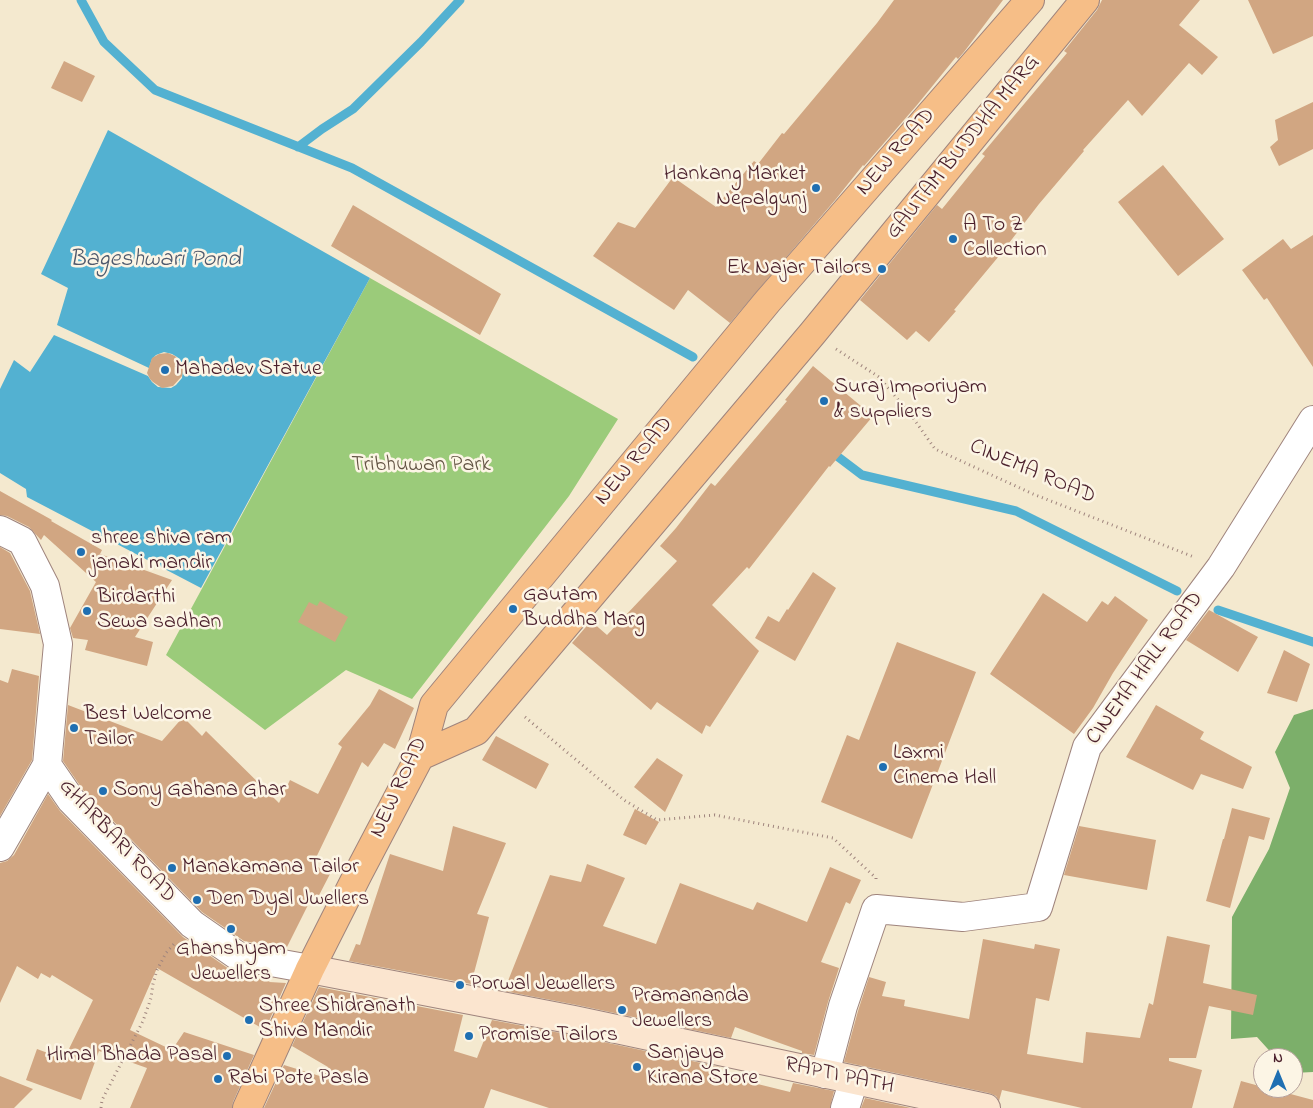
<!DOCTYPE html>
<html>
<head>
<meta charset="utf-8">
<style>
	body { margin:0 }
	#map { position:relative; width:1313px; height:1108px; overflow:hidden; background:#f4e9cf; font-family:"Indie Flower",sans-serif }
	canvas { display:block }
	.north { position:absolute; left:1253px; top:1048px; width:50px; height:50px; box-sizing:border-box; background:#fcf5e5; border:1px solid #b59f9b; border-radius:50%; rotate:0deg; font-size:14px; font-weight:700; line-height:20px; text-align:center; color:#4a1f2b }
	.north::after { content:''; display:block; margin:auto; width:18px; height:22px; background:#1f6fb2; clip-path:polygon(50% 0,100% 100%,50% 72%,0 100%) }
</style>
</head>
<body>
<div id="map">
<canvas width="1313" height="1108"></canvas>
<div class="north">N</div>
</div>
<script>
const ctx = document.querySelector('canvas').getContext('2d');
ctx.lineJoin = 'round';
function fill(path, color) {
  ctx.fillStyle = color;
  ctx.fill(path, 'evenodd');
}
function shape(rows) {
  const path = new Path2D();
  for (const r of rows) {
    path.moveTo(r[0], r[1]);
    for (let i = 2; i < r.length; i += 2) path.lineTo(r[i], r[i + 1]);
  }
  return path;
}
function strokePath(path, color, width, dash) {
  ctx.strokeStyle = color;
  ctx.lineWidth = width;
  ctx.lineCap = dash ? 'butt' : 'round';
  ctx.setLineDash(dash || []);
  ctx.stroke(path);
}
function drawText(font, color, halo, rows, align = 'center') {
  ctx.font = font + ' "Indie Flower",sans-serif';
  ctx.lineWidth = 5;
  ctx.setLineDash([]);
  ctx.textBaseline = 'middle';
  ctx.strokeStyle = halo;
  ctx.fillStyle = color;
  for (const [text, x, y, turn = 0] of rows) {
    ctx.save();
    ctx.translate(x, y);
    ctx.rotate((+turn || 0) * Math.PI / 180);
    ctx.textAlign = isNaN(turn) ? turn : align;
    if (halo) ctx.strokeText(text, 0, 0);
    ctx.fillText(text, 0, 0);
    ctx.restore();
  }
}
fill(shape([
	[370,278,618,419,569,496,412,699,346,670,265,730,166,655]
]), '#9bcb7a');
fill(shape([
	[1313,709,1313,1072,1293,1073,1293,1058,1276,1058,1257,1037,1231,1039,1232,917,1269,849,1290,788,1275,752,1294,715]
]), '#7caf6a');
fill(shape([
	[108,130,370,278,201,588,27,497,26,489,0,473,0,389,14,360,30,372,54,335,148,376,152,382,158,387,171,388,176,385,182,378,183,369,182,363,177,357,172,354,164,352,156,355,152,359,149,368,57,325,68,288,41,274]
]), '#53b1d1');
strokePath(shape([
	[81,0,104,42,155,90,352,168,693,357],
	[298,147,322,129,353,109,421,42,460,0],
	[829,450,862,475,1016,511,1177,591],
	[1218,610,1313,642]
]), '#53b1d1', 9);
fill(shape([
	[894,0,1003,0,964,52,958,59,956,57,917,105,864,166,863,165,836,199,730,323,688,290,674,310,593,256,618,222,635,228,673,177,716,207,754,161,758,164,782,133,784,134,877,23],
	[1102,0,1200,0,1179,25,1218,57,1202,75,1189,63,1142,116,1128,100,1083,150,1084,151,1039,204,999,256,954,310,956,311,929,342,916,331,907,340,860,300,937,205,942,209,985,156,982,154,1067,53,1064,51,1097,10],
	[1248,0,1313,0,1313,36,1273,54],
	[64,61,95,76,82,102,51,88],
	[1313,102,1313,149,1279,166,1270,147,1278,140,1275,120],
	[1163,165,1224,239,1178,276,1118,202],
	[353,205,501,294,480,335,331,246],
	[1313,235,1313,367,1267,298,1264,300,1242,270,1283,239,1291,249],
	[168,353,175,356,179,360,183,369,182,376,173,386,162,388,153,382,150,379,147,373,152,358,159,354],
	[813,366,873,416,830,467,829,466,749,569,747,567,712,605,759,651,710,727,706,725,702,734,657,702,651,710,572,643,591,621,607,635,677,561,660,546,676,528,711,483,715,486,787,401,785,400],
	[0,491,52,520,51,521,102,550,100,554,172,580,135,637,153,642,147,666,85,650,88,640,73,638,70,628,96,582,44,535,41,540,29,527,7,516,0,515],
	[0,547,10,553,30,591,40,634,0,629],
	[813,572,836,588,795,661,755,638,768,616,779,622,787,609,788,610],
	[1043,593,1087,622,1102,601,1108,605,1115,596,1148,620,1113,673,1093,708,1074,734,990,674],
	[320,601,348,617,335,642,298,622,309,602,317,606],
	[1209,610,1258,637,1238,672,1186,640],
	[897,642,976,672,912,839,821,802,847,735,859,740],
	[1284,650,1310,664,1297,702,1267,693],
	[12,669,39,676,32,760,0,816,0,680,8,683],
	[379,689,414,708,395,749,384,743,368,767,362,762,313,864,330,874,315,903,310,901,286,949,244,941,202,912,83,790,63,761,68,705,162,741,183,717,202,736,206,731,279,803,290,780,318,794,342,747,338,744,370,705],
	[1156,705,1204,732,1200,739,1252,767,1243,789,1201,774,1193,790,1126,757],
	[496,736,549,764,536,789,482,760],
	[657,758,683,775,665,812,634,787],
	[48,794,60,811,183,937,229,969,235,971,271,978,269,982,286,983,265,1030,157,968,130,1030,172,1050,184,1032,254,1055,233,1102,232,1108,130,1108,147,1068,99,1051,81,1100,26,1080,37,1049,64,1059,93,1000,52,975,50,978,41,973,38,979,17,966,0,1003,0,863,7,861,14,855],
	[1232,808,1270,818,1264,840,1249,836,1230,908,1206,901,1223,839,1224,839],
	[635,809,659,822,646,845,623,835],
	[453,826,506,843,477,914,489,917,471,984,349,961,356,944,360,945,390,854,443,871],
	[1079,826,1156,840,1147,890,1064,875],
	[587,864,625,878,603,926,656,944,680,883,753,910,757,902,807,922,830,867,861,880,850,904,846,902,821,962,839,968,828,1002,814,1055,802,1053,802,1051,735,1027,731,1038,577,1005,504,991,550,875,581,882],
	[1167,936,1210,945,1203,983,1257,995,1253,1015,1209,1006,1196,1058,1169,1058,1169,1061,1202,1070,1192,1108,1082,1108,1002,1090,999,1101,996,1096,989,1093,844,1062,858,1011,869,977,886,982,882,996,905,1000,904,1006,969,1019,983,939,1034,949,1035,944,1060,949,1049,1001,1036,998,1027,1054,1083,1063,1086,1032,1140,1038,1149,1003,1153,1005],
	[319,987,463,1015,454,1051,477,1058,492,1020,571,1035,720,1067,717,1074,790,1092,793,1083,834,1091,830,1108,549,1108,491,1089,484,1108,264,1108,284,1065,323,1077,328,1067,292,1046],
	[0,1076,33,1089,14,1108,0,1108],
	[1241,1081,1263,1087,1263,1088,1268,1088,1313,1100,1313,1108,1233,1108],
	[865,1098,911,1108,861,1108]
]), '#d1a682');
const minor = shape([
	[0,530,22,541,45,586,58,644,47,765,71,800,192,924,238,956,310,969],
	[0,847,47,765],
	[825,1074,843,1006,876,909,963,917,1038,907,1087,747,1221,567,1313,420],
	[845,1108,854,1080]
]);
const secondary = shape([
	[310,969,574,1020,986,1108]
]);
const primary = shape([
	[420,756,476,731,812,334,1085,0],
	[247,1108,310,969,358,874,420,756,434,705,767,302,1030,0]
]);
strokePath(minor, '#9f847d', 30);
strokePath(secondary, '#9f847d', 30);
strokePath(primary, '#9f847d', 30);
strokePath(shape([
	[836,349,879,377,911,415,935,449,1033,494,1194,557],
	[525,717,624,800,657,820,715,815,833,838,876,878,876,881],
	[101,1108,102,1100,143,1021,151,998,153,984,157,970,166,953,174,944]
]), '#9f847d', 3, [1, 4]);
strokePath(minor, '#fff', 28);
strokePath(secondary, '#fbe5cf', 28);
strokePath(primary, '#f6be87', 28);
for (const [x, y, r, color] of [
	[816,188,5,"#1f6fb2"],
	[953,239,5,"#1f6fb2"],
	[882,269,5,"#1f6fb2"],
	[165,370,5,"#1f6fb2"],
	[824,401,5,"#1f6fb2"],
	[81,552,5,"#1f6fb2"],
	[513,609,5,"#1f6fb2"],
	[87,611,5,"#1f6fb2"],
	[74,728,5,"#1f6fb2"],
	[883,767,5,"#1f6fb2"],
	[103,791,5,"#1f6fb2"],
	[172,868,5,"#1f6fb2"],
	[197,900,5,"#1f6fb2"],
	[231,929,5,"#1f6fb2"],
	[460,985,5,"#1f6fb2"],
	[622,1010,5,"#1f6fb2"],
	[249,1020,5,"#1f6fb2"],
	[469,1036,5,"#1f6fb2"],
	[227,1056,5,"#1f6fb2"],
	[637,1067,5,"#1f6fb2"],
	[218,1079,5,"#1f6fb2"]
]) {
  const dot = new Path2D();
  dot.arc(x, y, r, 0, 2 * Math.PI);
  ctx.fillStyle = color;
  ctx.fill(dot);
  strokePath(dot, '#fcf5e5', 2);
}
drawText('22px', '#4a1f2b', '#fcf5e5', [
	["GAUTAM BUDDHA MARG",964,148,-51],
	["NEW ROAD",897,153,-49],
	["NEW ROAD",635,462,-50],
	["CINEMA ROAD",1032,473,23],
	["CINEMA HALL ROAD",1146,669,-54],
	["NEW ROAD",400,788,-65],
	["GHARBARI ROAD",116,842,47],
	["RAPTI PATH",839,1077,12]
]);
drawText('22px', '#4a1f2b', '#fcf5e5', [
	["Hankang Market",806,175,"right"],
	["Nepalgunj",806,200,"right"],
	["A To Z",963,226],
	["Collection",963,251],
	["Ek Najar Tailors",872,269,"right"],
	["Mahadev Statue",175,370],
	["Suraj Imporiyam",834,388],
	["& suppliers",834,413],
	["shree shiva ram",91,539],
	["janaki mandir",91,564],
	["Gautam",523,596],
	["Buddha Marg",523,621],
	["Birdarthi",97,598],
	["Sewa sadhan",97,623],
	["Best Welcome",84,715],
	["Tailor",84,740],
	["Laxmi",893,754],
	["Cinema Hall",893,779],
	["Sony Gahana Ghar",113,791],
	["Manakamana Tailor",182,868],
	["Den Dyal Jwellers",207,900],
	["Ghanshyam",231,950,"center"],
	["Jewellers",231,975,"center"],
	["Porwal Jewellers",470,985],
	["Pramananda",632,997],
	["Jewellers",632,1022],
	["Shree Shidranath",259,1007],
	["Shiva Mandir",259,1032],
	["Promise Tailors",479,1036],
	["Sanjaya",647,1054],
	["Kirana Store",647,1079],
	["Himal Bhada Pasal",217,1056,"right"],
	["Rabi Pote Pasla",228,1079]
], 'left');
drawText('22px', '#625343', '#fcf5e5', [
	["Tribhuwan Park",421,466]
]);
drawText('italic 24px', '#4e596d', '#fcf5e5', [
	["Bageshwari Pond",155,261]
]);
</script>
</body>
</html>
